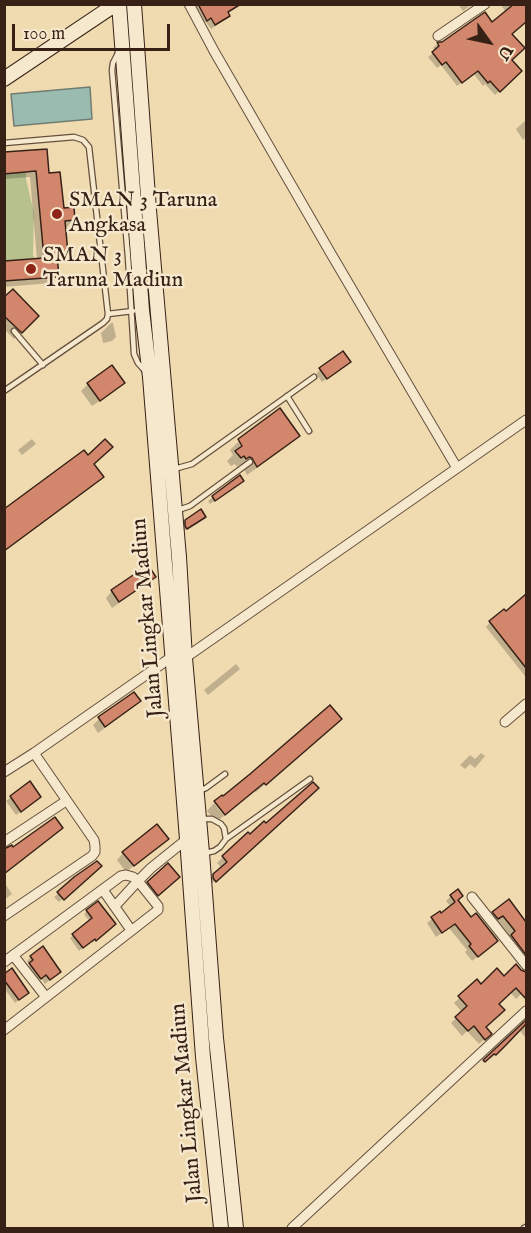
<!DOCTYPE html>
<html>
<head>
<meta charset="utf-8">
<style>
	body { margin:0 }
	#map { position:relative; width:531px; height:1233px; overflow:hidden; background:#f0dbb1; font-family:"IM FELL English",serif }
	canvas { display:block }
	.frame { position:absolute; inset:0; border:6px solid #372117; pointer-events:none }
	.north { position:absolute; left:459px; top:12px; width:60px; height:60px; -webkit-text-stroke:4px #f5e8cc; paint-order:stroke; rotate:123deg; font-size:16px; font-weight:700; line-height:24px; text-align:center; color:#372117 }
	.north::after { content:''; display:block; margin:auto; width:21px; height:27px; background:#372117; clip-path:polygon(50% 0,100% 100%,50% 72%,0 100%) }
	.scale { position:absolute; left:12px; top:24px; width:158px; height:27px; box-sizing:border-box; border:3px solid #372117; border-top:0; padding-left:8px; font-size:18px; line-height:21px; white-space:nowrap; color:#372117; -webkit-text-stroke:4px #f5e8cc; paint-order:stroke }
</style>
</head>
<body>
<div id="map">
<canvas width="531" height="1233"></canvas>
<div class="frame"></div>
<div class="north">U</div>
<div class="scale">100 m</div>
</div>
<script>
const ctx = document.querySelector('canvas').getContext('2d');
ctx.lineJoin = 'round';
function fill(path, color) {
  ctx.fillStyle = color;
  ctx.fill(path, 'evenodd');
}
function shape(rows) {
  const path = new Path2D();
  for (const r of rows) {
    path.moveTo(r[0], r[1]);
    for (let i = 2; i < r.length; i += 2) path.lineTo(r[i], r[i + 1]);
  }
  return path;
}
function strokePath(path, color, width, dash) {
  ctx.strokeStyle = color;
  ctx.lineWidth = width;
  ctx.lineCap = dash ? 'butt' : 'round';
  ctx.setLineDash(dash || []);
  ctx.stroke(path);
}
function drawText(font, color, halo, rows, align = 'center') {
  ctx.font = font + ' "IM FELL English",serif';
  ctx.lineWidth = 5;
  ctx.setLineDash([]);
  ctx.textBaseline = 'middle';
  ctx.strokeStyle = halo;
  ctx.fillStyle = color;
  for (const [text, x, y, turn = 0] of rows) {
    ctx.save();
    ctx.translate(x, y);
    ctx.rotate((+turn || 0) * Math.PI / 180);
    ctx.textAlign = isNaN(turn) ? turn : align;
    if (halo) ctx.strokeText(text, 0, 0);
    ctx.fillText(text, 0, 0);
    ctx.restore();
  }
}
fill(shape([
	[26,172,26,179,34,213,33,255,35,259,5,261,5,174]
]), '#b6c18e');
const water = shape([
	[90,87,92,119,14,126,11,94,90,87]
]);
fill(water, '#9abbaf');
strokePath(water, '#727d72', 1.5);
fill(shape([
	[191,4,236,4,227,13,229,16,224,20,211,29,206,22,202,25],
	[458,4,472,4,463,11],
	[500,4,526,4,526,22,510,34,510,60,520,71,495,95,485,84,483,86,474,74,457,86,441,65,437,68,428,57,436,51,433,48,437,44,492,24,506,12],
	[526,120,526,137,523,140,516,129],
	[4,154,48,175,62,209,73,220,67,227,64,227,66,253,59,259,56,260,57,276,51,283,4,287,4,263,37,260,30,177,4,179],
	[4,300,37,316,14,339,4,329],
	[111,323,113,323,116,337,112,341,103,343,101,333],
	[344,366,322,382,316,374,320,370],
	[123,383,116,390,92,406,81,391,88,384],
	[280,411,298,436,289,445,247,475,243,467,239,465,237,467,235,464,231,466,227,461,233,455,230,450,239,441],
	[32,439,36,444,22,455,18,450],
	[93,464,102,477,93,486,4,552,4,511],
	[243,481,210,504,208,501,213,497],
	[186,521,200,521,182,532,181,526],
	[154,577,148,583,112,608,106,598,112,591],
	[526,596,526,617,516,626,526,640,526,675,525,676,486,627,490,622,506,613],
	[236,664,240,669,208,695,204,690],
	[155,681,160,690,153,695,147,687],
	[139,701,132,708,98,733,93,725,99,719],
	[331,727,256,792,254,790,223,798],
	[481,753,485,756,475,768,470,764,465,769,460,765,470,755,475,759],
	[311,794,209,886,207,881,222,868,217,863,223,857,250,836],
	[11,797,35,801,16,815,6,801],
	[214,803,224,816,216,822,207,811],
	[160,846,126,872,117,860,123,853],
	[97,863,96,870,59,902,54,897],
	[4,882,12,894,4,900],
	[148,882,171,884,151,901,142,889],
	[451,896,491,946,472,961,465,952,467,950,449,928,436,937,427,923,439,913,441,915,451,907,446,901],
	[87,911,111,927,92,943,91,941,79,951,70,938,90,922,84,914],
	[493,913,522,921,526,927,526,968,506,942,510,937,496,920,492,924,488,919],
	[31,957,55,976,45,984,41,978,36,982,26,969,30,965,27,961],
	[524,973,526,973,526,990,516,999,510,992,497,1004,484,1028,490,1034,479,1044,467,1031,462,1036,451,1023,462,1012,454,1003,477,981,481,986,504,978],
	[4,976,24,996,15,1003,4,988],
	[526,1022,526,1035,525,1037,519,1030,490,1059,489,1057,480,1066]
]), '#0003');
const building = shape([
	[198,4,241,4,228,12,230,16,215,25,211,18,207,21,198,4],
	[514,4,526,4,526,22,512,34,525,48,512,60,522,71,500,92,490,81,488,83,478,71,462,83,446,62,442,65,432,52,439,46,437,42,442,42,485,12,492,22,514,4],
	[47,149,49,173,60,172,64,208,74,207,75,220,65,221,68,253,57,254,59,277,4,281,4,261,44,258,36,171,4,174,4,152,47,149],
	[13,289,39,316,22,333,4,316,4,297,13,289],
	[343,351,351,362,327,379,319,368,343,351],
	[112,365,125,383,100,401,87,383,112,365],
	[280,408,300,436,257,467,252,458,249,457,246,459,244,456,241,458,235,451,242,446,238,439,280,408],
	[105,439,113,447,94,464,104,477,4,551,4,509,84,450,88,455,105,439],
	[240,475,244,481,215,501,212,496,240,475],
	[201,509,206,517,187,529,185,526,185,520,201,509],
	[148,565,156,577,119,602,111,590,148,565],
	[526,594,526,668,489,621,504,609,506,611,526,594],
	[134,692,141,701,105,727,98,717,134,692],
	[330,705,342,719,266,785,264,783,225,815,214,801,222,795,223,796,250,774,330,705],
	[30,781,41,797,21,812,10,796,30,781],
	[313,782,319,788,216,882,213,878,213,874,227,862,222,856,248,832,250,834,264,821,266,823,313,782],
	[55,817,63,828,4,874,4,849,12,845,13,847,55,817],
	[157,824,169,839,134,866,122,852,157,824],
	[97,861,102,866,64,900,57,892,74,877,97,861],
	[168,863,180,877,158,896,147,882,168,863],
	[458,889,463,896,458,900,471,917,476,913,498,941,478,957,469,946,471,944,455,924,442,933,431,917,440,911,441,913,455,902,450,895,458,889],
	[509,899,526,922,526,955,511,935,515,931,503,916,498,919,492,912,509,899],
	[98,901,116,924,96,941,95,939,83,948,72,934,92,918,86,910,98,901],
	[43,946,61,972,50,980,46,975,41,979,29,963,33,960,30,956,43,946],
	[516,964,521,970,526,972,526,999,516,988,499,1004,505,1010,486,1027,492,1034,485,1040,474,1026,468,1031,455,1017,467,1006,458,996,477,979,481,984,497,968,504,976,516,964],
	[12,968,29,993,19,1000,4,980,4,974,12,968],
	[526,1020,526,1024,506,1045,496,1055,494,1054,485,1062,483,1060,526,1020]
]);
fill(building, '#d2866b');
strokePath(building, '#372117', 1.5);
const lane = shape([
	[119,51,113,63,112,70,128,257,134,354,138,363,146,372],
	[4,143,74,137,83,140,89,147,108,314,133,311],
	[14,331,43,365],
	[4,391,103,323,107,319,108,314],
	[287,396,309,431],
	[174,469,192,464,314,377],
	[178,510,190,506,250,462],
	[199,791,206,788,225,774],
	[200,819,212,819,221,824,224,828,226,839,220,847,214,851,205,853],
	[226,839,310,779],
	[524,1228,526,1227]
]);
const street = shape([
	[189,4,214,51,330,252,457,468],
	[438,36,485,4],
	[185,658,526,420],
	[505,722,526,704],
	[4,772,34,753,173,656],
	[4,842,66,801],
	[103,890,131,930],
	[472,897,526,965],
	[4,916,92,856,95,852,95,846,94,840,34,753],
	[13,955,46,997],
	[4,962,121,876,126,875,133,877,138,881,115,906],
	[4,1030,158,910,158,906,138,881,151,868,187,839],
	[292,1228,526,1011]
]);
const secondary = shape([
	[119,4,142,310,150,377,187,839,203,1057,221,1228],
	[134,4,149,210,179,557,185,658,202,853,216,1038,236,1228],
	[4,79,116,4]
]);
strokePath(lane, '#65503e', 7);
strokePath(street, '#65503e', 11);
strokePath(secondary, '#372117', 16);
strokePath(lane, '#f5e8cc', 4.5);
strokePath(street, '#f5e8cc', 9);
strokePath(secondary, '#f5e8cc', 14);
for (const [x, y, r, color] of [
	[57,214,6,"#8f2418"],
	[31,269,6,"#8f2418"]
]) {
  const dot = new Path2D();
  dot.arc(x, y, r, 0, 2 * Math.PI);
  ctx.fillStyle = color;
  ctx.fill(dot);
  strokePath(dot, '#f5e8cc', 2);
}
drawText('22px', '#372117', '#f5e8cc', [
	["SMAN 3 Taruna",69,201],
	["Angkasa",69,226],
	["SMAN 3",43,256],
	["Taruna Madiun",43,281]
], 'left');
drawText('22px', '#372117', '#f5e8cc', [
	["Jalan Lingkar Madiun",149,618,-95],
	["Jalan Lingkar Madiun",188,1103,-95]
]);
</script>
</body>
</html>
